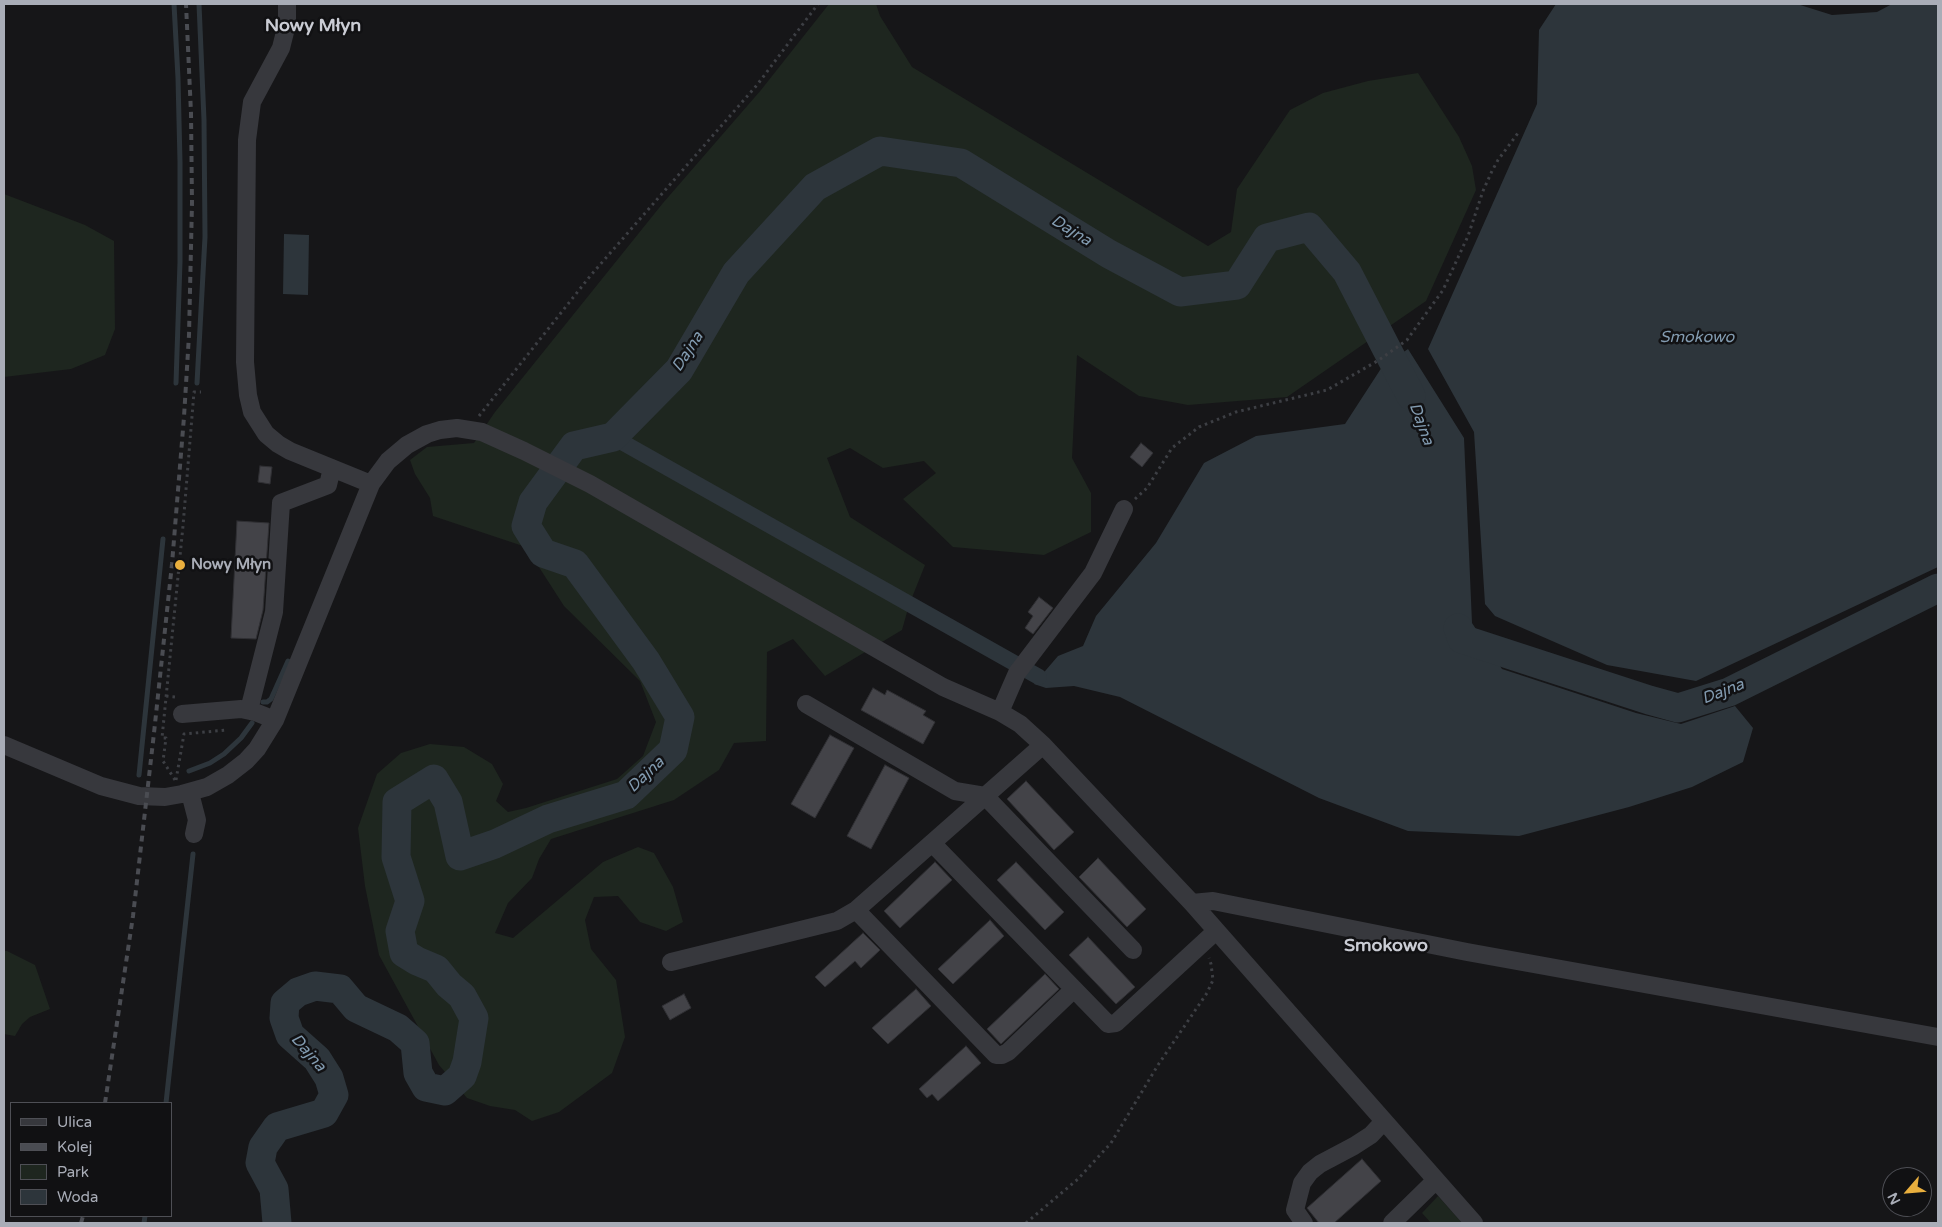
<!DOCTYPE html>
<html>
<head>
<meta charset="utf-8">
<style>
	body { margin:0 }
	#map { position:relative; width:1942px; height:1227px; overflow:hidden; background:#161618; font-family:"Varela Round",sans-serif }
	canvas { display:block }
	.frame { position:absolute; inset:0; border:5px solid #a9adb7; pointer-events:none }
	.legend { position:absolute; left:10px; top:1102px; width:162px; height:115px; box-sizing:border-box; background:#111113; border:1px solid #4e4f55; margin:0; padding:6px 9px; list-style:none; font-size:15px; color:#a9adb7 }
	.legend li { display:flex; align-items:center; gap:10px; height:25px }
	.legend b { width:25px; border:1px solid #4e4f55 }
	.north { position:absolute; left:1882px; top:1167px; width:50px; height:50px; box-sizing:border-box; background:#111113; border:1px solid #4e4f55; border-radius:50%; rotate:243deg; font-size:14px; font-weight:700; line-height:20px; text-align:center; color:#a9adb7 }
	.north::after { content:''; display:block; margin:auto; width:18px; height:22px; background:#e9af3e; clip-path:polygon(50% 0,100% 100%,50% 72%,0 100%) }
</style>
</head>
<body>
<div id="map">
<canvas width="1942" height="1227"></canvas>
<div class="frame"></div>
<ul class="legend">
<li><b style="height:6px;background:#37383d"></b>Ulica</li>
<li><b style="height:6px;background:#4a4c52"></b>Kolej</li>
<li><b style="height:14px;background:#1e261f"></b>Park</li>
<li><b style="height:14px;background:#2d353b"></b>Woda</li>
</ul>
<div class="north">N</div>
</div>
<script>
const ctx = document.querySelector('canvas').getContext('2d');
ctx.lineJoin = 'round';
function fill(path, color) {
  ctx.fillStyle = color;
  ctx.fill(path, 'evenodd');
}
function shape(rows) {
  const path = new Path2D();
  for (const r of rows) {
    path.moveTo(r[0], r[1]);
    for (let i = 2; i < r.length; i += 2) path.lineTo(r[i], r[i + 1]);
  }
  return path;
}
function strokePath(path, color, width, dash) {
  ctx.strokeStyle = color;
  ctx.lineWidth = width;
  ctx.lineCap = dash ? 'butt' : 'round';
  ctx.setLineDash(dash || []);
  ctx.stroke(path);
}
function drawText(font, color, halo, rows, align = 'center') {
  ctx.font = font + ' "Varela Round",sans-serif';
  ctx.lineWidth = 5;
  ctx.setLineDash([]);
  ctx.textBaseline = 'middle';
  ctx.strokeStyle = halo;
  ctx.fillStyle = color;
  for (const [text, x, y, turn = 0] of rows) {
    ctx.save();
    ctx.translate(x, y);
    ctx.rotate((+turn || 0) * Math.PI / 180);
    ctx.textAlign = isNaN(turn) ? turn : align;
    if (halo) ctx.strokeText(text, 0, 0);
    ctx.fillText(text, 0, 0);
    ctx.restore();
  }
}
fill(shape([
	[829,4,876,4,880,16,912,67,1208,246,1231,232,1237,189,1290,110,1323,93,1368,81,1418,73,1459,137,1472,166,1476,190,1426,301,1287,397,1188,405,1139,396,1077,355,1072,458,1091,493,1091,532,1044,555,953,547,903,499,936,473,924,461,883,468,850,448,827,458,850,517,925,565,909,605,902,630,825,676,793,639,767,652,766,741,734,743,719,770,674,800,551,839,539,859,532,878,508,903,495,933,513,938,603,862,638,847,654,853,673,887,683,922,666,931,640,922,618,896,594,897,585,920,591,949,616,980,625,1037,612,1073,559,1112,532,1121,515,1110,490,1106,467,1098,439,1065,379,955,365,886,358,828,377,774,401,753,430,744,464,747,492,764,503,784,496,801,508,812,526,808,617,779,643,756,656,722,640,681,564,606,526,547,433,516,430,498,415,474,410,460,427,447,474,443,495,412,663,203,761,90],
	[4,194,85,225,114,241,115,329,105,355,71,369,4,377],
	[4,951,7,951,35,965,50,1009,30,1017,22,1024,15,1036,4,1034],
	[1438,1196,1462,1223,1431,1223,1422,1213]
]), '#1e261f');
fill(shape([
	[1556,4,1797,4,1832,15,1877,12,1892,4,1938,4,1938,567,1696,681,1607,665,1495,616,1485,604,1474,432,1428,349,1537,104,1539,30],
	[284,234,309,235,308,295,283,294],
	[1408,349,1464,438,1472,623,1502,669,1636,713,1681,724,1735,706,1753,728,1743,762,1692,787,1629,807,1519,836,1408,831,1319,798,1120,697,1074,686,1046,688,1034,684,1058,656,1083,646,1096,616,1156,543,1204,463,1256,436,1345,424,1382,367]
]), '#2d353b');
strokePath(shape([
	[174,4,178,78,180,162,180,262,176,383],
	[197,383,205,237,204,120,199,4],
	[263,702,267,702,271,699,288,661],
	[189,771,210,763,224,754,241,738,252,723],
	[139,775,163,539],
	[166,1103,193,854],
	[144,1223,145,1216]
]), '#2d353b', 5);
strokePath(shape([
	[613,437,1039,677]
]), '#2d353b', 16);
strokePath(shape([
	[1458,628,1462,639,1649,700,1678,708,1729,692,1938,588],
	[277,1223,274,1189,260,1163,263,1147,277,1127,324,1113,334,1095,329,1078,317,1059,290,1035,284,1018,285,1003,298,992,315,986,340,989,356,1008,398,1028,415,1043,418,1073,426,1087,445,1091,462,1076,467,1062,474,1018,462,996,449,985,436,969,417,961,404,953,400,931,410,901,396,857,397,802,434,779,448,802,460,856,495,844,548,819,626,795,673,750,680,717,646,661,575,564,543,553,526,526,533,502,574,446,613,437,679,370,736,273,815,187,880,151,961,163,1109,254,1180,292,1237,285,1267,238,1309,227,1347,272,1411,396]
]), '#2d353b', 29);
const building = shape([
	[1141,443,1153,453,1142,467,1130,457,1141,443],
	[260,466,272,467,270,484,258,482,260,466],
	[237,521,269,523,263,610,256,639,231,638,237,521],
	[1039,597,1053,608,1033,634,1025,628,1033,616,1028,612,1039,597],
	[873,688,885,695,887,690,926,711,923,715,935,722,923,744,861,710,873,688],
	[830,735,854,748,815,818,791,804,830,735],
	[885,765,909,778,871,849,847,836,885,765],
	[1026,781,1074,832,1054,850,1007,799,1026,781],
	[1098,858,1146,909,1127,927,1079,877,1098,858],
	[935,862,952,880,900,928,884,911,935,862],
	[1016,862,1064,912,1045,930,997,880,1016,862],
	[990,920,1004,936,953,984,938,969,990,920],
	[863,933,880,950,861,968,855,961,825,987,815,977,863,933],
	[1088,937,1135,987,1116,1004,1069,955,1088,937],
	[1045,974,1059,989,1001,1044,987,1029,1045,974],
	[916,989,931,1006,888,1044,872,1028,916,989],
	[684,994,691,1008,670,1020,662,1006,684,994],
	[966,1046,981,1063,938,1101,932,1094,927,1098,919,1089,966,1046],
	[1362,1159,1381,1181,1334,1223,1319,1223,1307,1208,1362,1159]
]);
fill(building, '#434348');
strokePath(building, '#303034', 1);
strokePath(shape([
	[479,416,591,275,757,85,818,4],
	[1135,499,1147,488,1172,448,1199,427,1236,412,1327,390,1379,360,1407,340,1443,290,1468,236,1483,191,1492,171,1498,160,1518,133],
	[166,696,176,697,176,699],
	[175,780,163,761,166,738,162,738,183,526,194,392,201,392],
	[176,780,184,734,226,730],
	[1026,1223,1078,1179,1111,1143,1158,1065,1207,993,1213,980,1211,964,1209,958]
]), '#3d3f44', 3, [2.5, 4]);
strokePath(shape([
	[287,4,287,24,281,48,252,102,247,140,245,362,248,395,252,412,266,434,278,444,290,451,371,484],
	[806,704,955,791,985,796,1133,950],
	[249,710,274,612,281,503,328,485,332,468],
	[1000,712,1017,673,1093,573,1124,509],
	[182,714,241,709,255,712,275,720],
	[4,745,101,786,139,796,165,797,182,794,207,787,228,775,246,761,257,749,275,720,371,484,388,461,407,445,427,434,440,430,457,428,482,432,524,451,590,484,943,687,1000,712,1020,724,1043,745,1192,903,1213,901,1467,952,1938,1037],
	[190,793,197,820,194,834],
	[932,843,1108,1024,1116,1023,1216,931],
	[1192,903,1474,1223],
	[856,910,996,1055,1002,1055,1008,1052,1074,989],
	[671,962,837,921,856,910,1043,745],
	[1304,1223,1295,1210,1302,1183,1310,1172,1320,1164,1354,1146,1371,1135,1384,1121],
	[1392,1223,1436,1180]
]), '#37383d', 18);
strokePath(shape([
	[105,1103,133,916,154,733,172,564,184,417,189,335,192,203,191,113,186,4],
	[81,1223,83,1216]
]), '#4a4c52', 4, [6, 5]);
for (const [x, y, r, color] of [
	[180,565,6,"#e9af3e"]
]) {
  const dot = new Path2D();
  dot.arc(x, y, r, 0, 2 * Math.PI);
  ctx.fillStyle = color;
  ctx.fill(dot);
  strokePath(dot, '#111113', 2);
}
drawText('bold 15px', '#a9adb7', '#111113', [
	["Nowy Młyn",191,565]
], 'left');
drawText('italic 16px', '#829bb0', '#111113', [
	["Dajna",1071,231,32],
	["Smokowo",1697,338],
	["Dajna",688,352,-57],
	["Dajna",1421,424,70],
	["Dajna",1723,692,-21],
	["Dajna",646,775,-43],
	["Dajna",308,1053,49]
]);
drawText('bold 18px', '#caccd4', '#111113', [
	["Nowy Młyn",313,26],
	["Smokowo",1386,946]
]);
</script>
</body>
</html>
